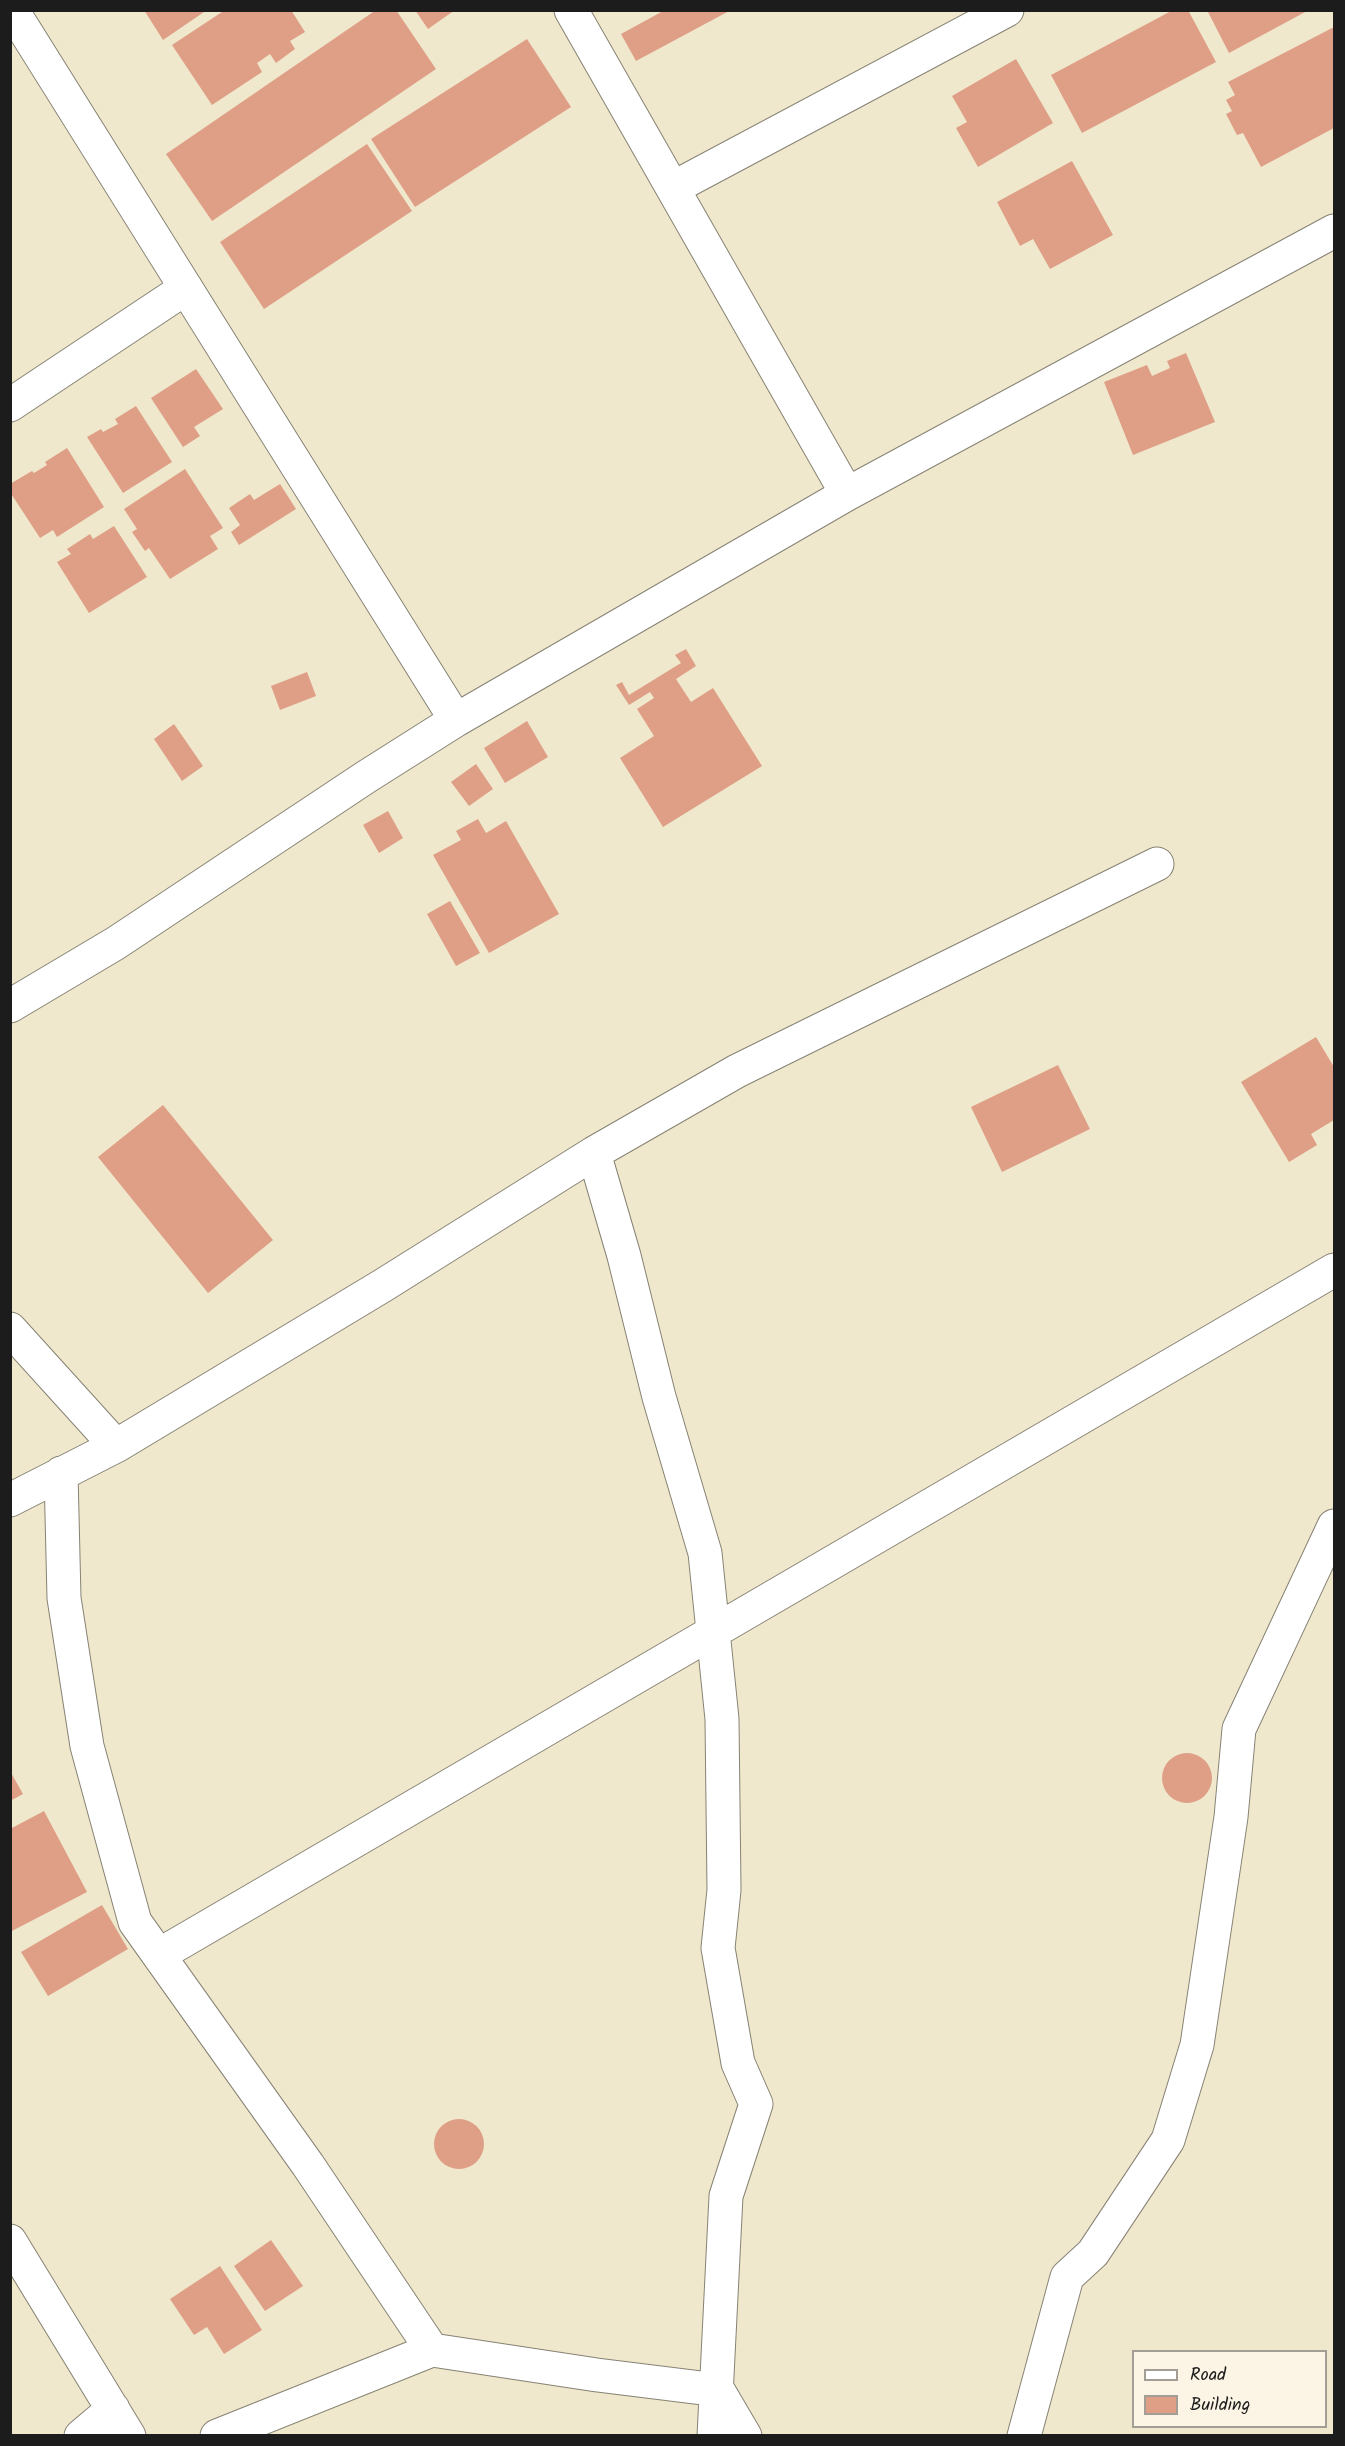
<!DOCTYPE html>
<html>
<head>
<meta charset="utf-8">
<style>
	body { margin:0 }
	#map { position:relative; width:1345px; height:2446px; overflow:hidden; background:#f0e8cc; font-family:Kalam,sans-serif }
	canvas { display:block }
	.frame { position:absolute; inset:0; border:12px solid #1c1c1c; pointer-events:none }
	.legend { position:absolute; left:1132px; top:2350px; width:195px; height:78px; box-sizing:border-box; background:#fcf5e5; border:2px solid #a29e95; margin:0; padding:8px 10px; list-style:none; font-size:18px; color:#1c1c1c }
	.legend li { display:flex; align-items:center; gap:12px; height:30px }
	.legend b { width:30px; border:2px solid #a29e95 }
</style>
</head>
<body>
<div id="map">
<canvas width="1345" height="2446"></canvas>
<div class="frame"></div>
<ul class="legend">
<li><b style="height:8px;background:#fff"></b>Road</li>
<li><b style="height:16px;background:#de9f86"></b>Building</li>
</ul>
</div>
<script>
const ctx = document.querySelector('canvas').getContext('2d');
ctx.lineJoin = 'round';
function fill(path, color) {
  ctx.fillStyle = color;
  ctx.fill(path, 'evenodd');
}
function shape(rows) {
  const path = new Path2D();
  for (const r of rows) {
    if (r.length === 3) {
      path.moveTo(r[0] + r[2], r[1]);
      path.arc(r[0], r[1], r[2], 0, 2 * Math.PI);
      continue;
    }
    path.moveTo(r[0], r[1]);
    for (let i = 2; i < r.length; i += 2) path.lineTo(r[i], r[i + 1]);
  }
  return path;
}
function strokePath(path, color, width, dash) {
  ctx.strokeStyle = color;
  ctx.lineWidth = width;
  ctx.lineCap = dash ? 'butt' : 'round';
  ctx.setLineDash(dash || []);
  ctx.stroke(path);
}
fill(shape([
	[144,10,207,10,163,40],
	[225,10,291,10,305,32,290,41,295,49,276,63,270,54,257,63,262,72,212,105,172,45],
	[376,10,396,10,436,69,212,221,166,154],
	[415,10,455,10,428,29],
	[665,10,731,10,636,61,621,34],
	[1173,10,1188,10,1216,62,1082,133,1051,75],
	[1207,10,1309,10,1229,53],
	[1334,27,1334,128,1261,167,1243,133,1237,135,1226,114,1232,111,1226,100,1235,95,1228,82],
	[527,39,571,107,415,207,371,139],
	[1016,59,1053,123,978,167,956,128,967,122,952,96],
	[367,144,412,211,264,309,220,242],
	[1072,161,1113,235,1050,269,1033,239,1020,246,997,202],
	[1186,353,1215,422,1133,455,1104,382,1147,365,1152,376,1170,368,1167,361],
	[196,369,223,409,194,427,200,436,183,447,151,398],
	[136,406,172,462,123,493,87,437,101,429,103,432,118,424,115,419],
	[67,448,104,507,57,537,53,530,40,538,10,492,10,484,32,471,34,473,47,465,45,462],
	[185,469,223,528,210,536,218,549,170,579,149,548,145,551,132,532,137,529,124,509],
	[280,484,296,509,239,545,231,532,240,525,229,508,250,494,254,500],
	[114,526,147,577,89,613,57,562,71,554,67,549,90,534,93,539],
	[686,649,696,666,676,679,691,702,713,688,762,766,663,827,620,758,654,736,637,709,654,698,650,692,629,705,616,685,622,682,629,695,681,663,675,655],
	[307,672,316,696,280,710,271,686],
	[527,721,548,757,505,783,484,748],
	[174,724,203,766,182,781,154,739],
	[476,764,493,789,469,806,451,782],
	[388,811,403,838,379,853,363,825],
	[478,819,486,833,506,821,559,914,489,953,433,855,461,840,456,831],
	[450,901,480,953,456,966,427,914],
	[1316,1037,1334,1067,1334,1120,1311,1134,1317,1145,1289,1162,1241,1082],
	[1058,1065,1090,1129,1002,1172,971,1107],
	[163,1105,273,1240,208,1293,98,1157],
	[1187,1778,25],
	[10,1771,23,1794,10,1801],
	[44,1811,87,1892,10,1932,10,1829],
	[102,1905,128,1949,48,1996,21,1952],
	[459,2144,25],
	[271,2240,303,2286,265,2311,234,2266],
	[220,2266,262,2330,224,2354,207,2327,194,2335,170,2299]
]), '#de9f86');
const minor = shape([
	[571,10,847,494],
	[673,188,1007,10],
	[10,405,186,288],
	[456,720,847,494,1334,231],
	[10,1006,116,943,366,777,456,720,12,10],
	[594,1153,624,1256,659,1397,705,1553,722,1719,724,1890,718,1948,738,2063,756,2104,726,2196,714,2436],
	[10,1329,116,1446],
	[61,1473,64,1598,87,1746,135,1922,308,2165,432,2350,597,2375,718,2390,745,2436],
	[10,1500,116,1446,382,1286,594,1153,737,1071,1157,864],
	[159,1955,1334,1270],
	[10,2241,129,2436],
	[81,2436,113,2409],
	[217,2436,432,2350],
	[1024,2436,1067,2277,1093,2253,1168,2140,1197,2045,1231,1817,1239,1729,1334,1526]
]);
strokePath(minor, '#868274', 35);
strokePath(minor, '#fff', 33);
</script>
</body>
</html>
